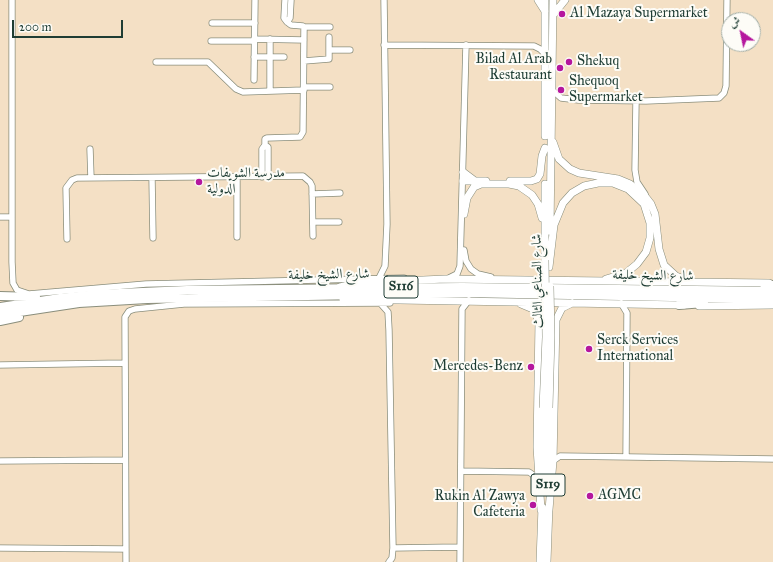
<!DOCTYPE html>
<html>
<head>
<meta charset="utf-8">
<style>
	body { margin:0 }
	#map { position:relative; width:773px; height:562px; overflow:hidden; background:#f4e0c5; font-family:"IM FELL Great Primer",Amiri,serif }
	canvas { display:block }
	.north { position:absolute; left:721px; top:12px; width:40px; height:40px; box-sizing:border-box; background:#fdfcf7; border:1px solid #a4b0a9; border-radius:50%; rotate:327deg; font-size:11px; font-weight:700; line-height:16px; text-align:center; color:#1f3d34 }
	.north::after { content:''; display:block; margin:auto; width:14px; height:18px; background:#b5179e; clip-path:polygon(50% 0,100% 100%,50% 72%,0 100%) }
	.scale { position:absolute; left:12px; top:20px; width:111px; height:18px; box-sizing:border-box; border:2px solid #1f3d34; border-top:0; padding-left:5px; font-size:12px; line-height:14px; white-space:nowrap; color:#1f3d34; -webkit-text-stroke:3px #fdfcf7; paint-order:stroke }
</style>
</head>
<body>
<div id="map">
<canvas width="773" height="562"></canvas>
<div class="north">ش</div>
<div class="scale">200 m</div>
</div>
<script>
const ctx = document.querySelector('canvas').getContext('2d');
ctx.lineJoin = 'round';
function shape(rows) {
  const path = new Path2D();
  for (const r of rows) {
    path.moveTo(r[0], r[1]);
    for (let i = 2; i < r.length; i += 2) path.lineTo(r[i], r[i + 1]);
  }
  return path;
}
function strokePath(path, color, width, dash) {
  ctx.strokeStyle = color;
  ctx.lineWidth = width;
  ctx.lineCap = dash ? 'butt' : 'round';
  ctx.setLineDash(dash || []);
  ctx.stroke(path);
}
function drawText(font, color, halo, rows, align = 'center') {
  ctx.font = font + ' "IM FELL Great Primer",Amiri,serif';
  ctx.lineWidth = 4;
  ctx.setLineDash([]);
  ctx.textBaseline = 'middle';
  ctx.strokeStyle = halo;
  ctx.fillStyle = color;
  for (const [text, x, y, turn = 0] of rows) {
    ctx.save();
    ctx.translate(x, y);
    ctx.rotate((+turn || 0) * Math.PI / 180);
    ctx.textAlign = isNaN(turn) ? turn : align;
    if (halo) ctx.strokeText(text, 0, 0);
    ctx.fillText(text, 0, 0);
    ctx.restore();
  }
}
const minor = shape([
	[12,0,12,262,13,283,17,290,29,294,146,284,404,278],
	[285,0,284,18,287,22,290,18,291,0],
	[212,23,255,23],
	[304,27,330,27],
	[254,39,304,40],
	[211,41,254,41],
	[384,45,534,46,540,49,545,54],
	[330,50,350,50],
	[254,57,284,57],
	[304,61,329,59,329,37],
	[156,62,208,62,236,89,243,92,304,90],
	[254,80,255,0],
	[304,87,330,87],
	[552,90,561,98,578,100,646,101,719,98,724,93,726,86,727,0],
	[270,91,270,39],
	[636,101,635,170,637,182,645,194],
	[265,145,265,139,267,138,300,137,303,132,304,29,303,26,291,25,287,22],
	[90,149,91,178],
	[237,177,237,237],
	[262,177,262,149,265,145,268,147,268,177],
	[152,178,153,238],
	[312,194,340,193],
	[0,217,12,217],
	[313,222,339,222],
	[67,239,66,188,72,180,77,178,303,176,310,182,312,186,313,236],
	[464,250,466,261,471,269,478,274,491,277],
	[379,278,385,266,387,224,384,0],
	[449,278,457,274,460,266,466,45],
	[380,303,388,312,389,330,393,548,392,558,389,562],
	[621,303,627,313,626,457],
	[0,365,124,363],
	[0,461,125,460],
	[553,461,560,456,773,459],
	[461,471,529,472,539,479],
	[0,548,126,549],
	[393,548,460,547],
	[126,562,125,322,125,317,129,311,135,309,184,304,390,303],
	[460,562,462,309,469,300]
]);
const major = shape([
	[538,0,545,11],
	[553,15,565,0],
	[545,136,545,0],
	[553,142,559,159,570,169,579,173,618,179,630,184,644,195,651,204,655,214,659,249,664,265,676,276,688,281],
	[463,172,475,181],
	[463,181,486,181],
	[510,181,531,181,537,179,540,174,542,156,545,148],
	[464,214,467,198,474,187,481,184,509,184,519,186,532,195,538,204,542,218],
	[550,231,553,0],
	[545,260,545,184],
	[549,267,554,225,563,203,572,193,584,186,598,183,613,183,628,189,644,204,650,223,650,238,646,252,637,264,626,273,606,279],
	[340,287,358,283,445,279,769,283],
	[343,299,684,305],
	[521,304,533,309,539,321,537,447,541,510],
	[699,306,773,305],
	[548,474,549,408],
	[543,478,543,408],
	[549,510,553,461,556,320,562,308,572,303],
	[540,562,542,507],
	[547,562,549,506]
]);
const highway = shape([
	[764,284,773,285],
	[0,296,36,297],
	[679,305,704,303],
	[0,307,60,298,98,294,187,290,462,287,773,291],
	[0,315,79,303,147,299,467,293,773,299],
	[0,321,19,317]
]);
strokePath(minor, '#8a8e7c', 7);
strokePath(major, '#8a8e7c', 8);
strokePath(highway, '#8a8e7c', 10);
strokePath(minor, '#fff', 5.5);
strokePath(major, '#fff', 7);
strokePath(highway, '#fff', 8);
const majorBridge = shape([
	[543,408,546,337,545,260],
	[549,408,551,336,550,286]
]);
strokePath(majorBridge, '#8a8e7c', 8, []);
strokePath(majorBridge, '#fff', 7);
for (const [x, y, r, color] of [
	[562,14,4,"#b5179e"],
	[569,62,4,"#b5179e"],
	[560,68,4,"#b5179e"],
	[561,90,4,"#b5179e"],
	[199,182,4,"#b5179e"],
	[589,349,4,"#b5179e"],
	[531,367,4,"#b5179e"],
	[590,496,4,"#b5179e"],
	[533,505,4,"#b5179e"]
]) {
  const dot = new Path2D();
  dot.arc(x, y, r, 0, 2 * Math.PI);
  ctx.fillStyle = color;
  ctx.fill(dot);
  strokePath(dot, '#fdfcf7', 1.5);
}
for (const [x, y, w] of [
	[401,287,34],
	[548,485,34]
]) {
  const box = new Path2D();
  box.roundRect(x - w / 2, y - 11, w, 22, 3);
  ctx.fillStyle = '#fdfcf7';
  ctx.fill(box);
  strokePath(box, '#1f3d34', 1);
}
drawText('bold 13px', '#1f3d34', null, [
	["S116",401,287],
	["S119",548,485]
]);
drawText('14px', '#1f3d34', '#fdfcf7', [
	["Al Mazaya Supermarket",570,14],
	["Bilad Al Arab",552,60,"right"],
	["Restaurant",552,76,"right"],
	["Shekuq",577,62],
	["Shequoq",569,82],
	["Supermarket",569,98],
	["مدرسة الشويفات",207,174],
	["الدولية",207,190],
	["Serck Services",597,341],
	["International",597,357],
	["Mercedes-Benz",523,367,"right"],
	["AGMC",598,496],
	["Rukin Al Zawya",525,497,"right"],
	["Cafeteria",525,513,"right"]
], 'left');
drawText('14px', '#1f3d34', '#fdfcf7', [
	["شارع الشيخ خليفة",329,275,-1],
	["شارع الشيخ خليفة",653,276,1],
	["شارع الصناعي الثالث",538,281,-91]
]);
</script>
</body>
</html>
